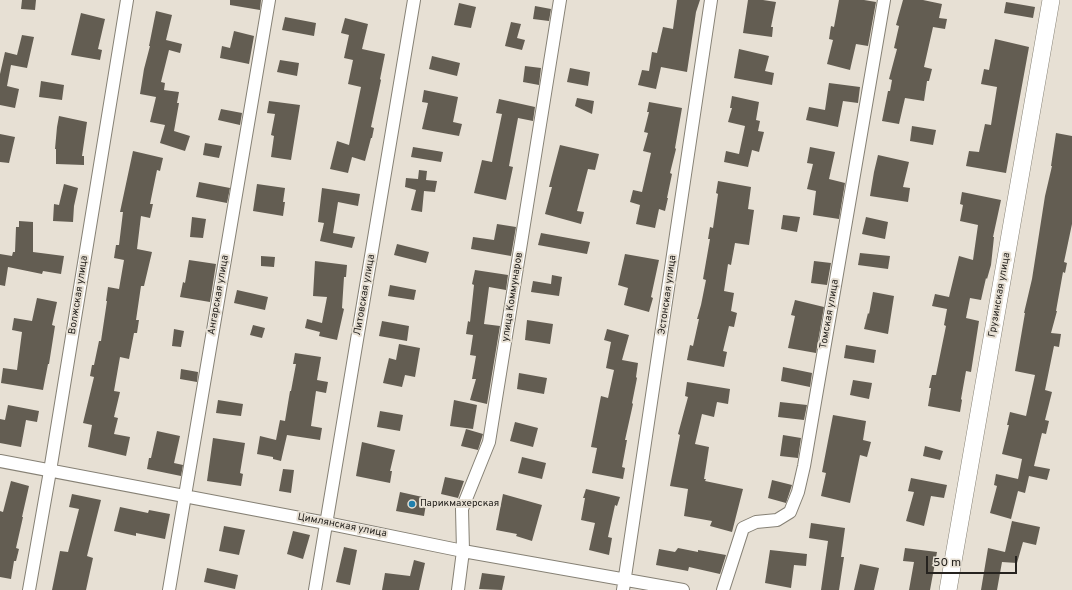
<!DOCTYPE html>
<html>
<head>
<meta charset="utf-8">
<style>
	body { margin:0 }
	#map { position:relative; width:1072px; height:590px; overflow:hidden; background:#e7e0d4; font-family:Overpass,sans-serif }
	canvas { display:block }
	.scale { position:absolute; left:926px; top:556px; width:91px; height:18px; box-sizing:border-box; border:2px solid #26231f; border-top:0; padding-left:5px; font-size:12px; line-height:14px; white-space:nowrap; color:#26231f; -webkit-text-stroke:3px #e7e0d4; paint-order:stroke }
</style>
</head>
<body>
<div id="map">
<canvas width="1072" height="590"></canvas>
<div class="scale">50 m</div>
</div>
<script>
const ctx = document.querySelector('canvas').getContext('2d');
ctx.lineJoin = 'round';
function fill(path, color) {
  ctx.fillStyle = color;
  ctx.fill(path, 'evenodd');
}
function shape(rows) {
  const path = new Path2D();
  for (const r of rows) {
    path.moveTo(r[0], r[1]);
    for (let i = 2; i < r.length; i += 2) path.lineTo(r[i], r[i + 1]);
  }
  return path;
}
function strokePath(path, color, width, dash) {
  ctx.strokeStyle = color;
  ctx.lineWidth = width;
  ctx.lineCap = dash ? 'butt' : 'round';
  ctx.setLineDash(dash || []);
  ctx.stroke(path);
}
function drawText(font, color, halo, rows, align = 'center') {
  ctx.font = font + ' Overpass,sans-serif';
  ctx.lineWidth = 4;
  ctx.setLineDash([]);
  ctx.textBaseline = 'middle';
  ctx.strokeStyle = halo;
  ctx.fillStyle = color;
  for (const [text, x, y, turn = 0] of rows) {
    ctx.save();
    ctx.translate(x, y);
    ctx.rotate((+turn || 0) * Math.PI / 180);
    ctx.textAlign = isNaN(turn) ? turn : align;
    if (halo) ctx.strokeText(text, 0, 0);
    ctx.fillText(text, 0, 0);
    ctx.restore();
  }
}
fill(shape([
	[22,0,36,0,35,10,21,9],
	[230,0,261,0,260,10,230,5],
	[677,0,700,0,696,12,687,72,661,67,656,89,638,85,642,70,649,71,652,52,657,53,663,27,673,29],
	[748,0,763,0,776,2,771,27,773,27,772,37,743,33],
	[839,0,864,0,876,2,868,46,856,44,850,70,827,64,833,40,829,39,831,26,834,27],
	[903,0,923,0,942,4,939,18,947,19,945,29,933,27,924,67,932,69,929,81,927,81,924,101,905,98,899,124,882,121,888,91,890,91,892,80,889,79,897,49,894,48,899,26,896,25],
	[1006,2,1035,7,1033,18,1004,13],
	[459,3,476,7,471,28,454,25],
	[535,6,551,9,549,21,533,19],
	[156,11,172,15,166,40,182,44,180,53,169,50,161,82,165,83,164,90,179,92,177,103,179,103,174,131,190,136,185,151,160,143,165,125,150,122,156,97,140,94,144,69,150,46,149,46],
	[81,13,105,19,98,49,102,50,100,60,71,55],
	[285,17,316,23,314,36,282,30],
	[345,18,368,24,362,49,385,54,380,79,381,80,371,127,374,128,372,138,371,138,365,161,352,157,348,173,330,169,337,141,349,145,361,87,348,84,353,60,344,58,349,35,341,33],
	[511,22,521,24,517,38,525,40,522,50,505,46],
	[234,31,254,36,249,64,220,58,222,46,230,48],
	[22,35,34,37,27,68,11,65,7,86,19,89,15,108,0,105,0,74,5,52,17,55],
	[995,39,1029,47,1006,173,966,166,969,151,979,152,985,124,991,125,997,87,981,84,984,69,989,70],
	[739,49,769,56,765,71,774,73,772,85,734,78],
	[432,56,460,63,457,76,429,69],
	[280,60,299,63,297,76,277,72],
	[525,66,541,68,539,85,523,82],
	[570,68,590,72,588,86,567,82],
	[41,81,64,85,62,100,39,97],
	[829,83,860,87,858,103,843,101,838,127,806,120,809,107,825,110],
	[424,90,458,97,453,122,462,124,459,136,422,129,428,103,422,102],
	[732,96,759,102,756,120,760,121,758,131,764,132,759,152,752,150,748,167,724,162,726,151,739,154,745,126,728,122,732,108,730,108],
	[577,98,594,101,592,114,575,106],
	[499,99,535,107,533,121,518,118,509,166,513,167,506,200,474,193,482,160,492,162,502,114,496,113],
	[269,101,300,105,291,160,271,157,274,136,271,135,275,114,267,113],
	[649,102,682,108,675,148,676,149,670,173,672,174,667,198,668,198,665,211,659,209,655,228,636,224,640,205,630,202,633,190,642,192,651,153,643,151,648,133,644,132,649,112,647,112],
	[221,109,242,113,240,125,218,120],
	[59,116,87,122,82,156,84,156,84,165,56,164,56,149,55,149,57,127],
	[912,126,936,130,933,145,910,141],
	[1056,133,1072,136,1072,224,1064,262,1067,263,1065,273,1063,272,1056,311,1057,311,1051,333,1061,334,1059,347,1054,346,1045,390,1052,392,1045,420,1049,421,1046,434,1042,433,1034,466,1050,469,1047,480,1029,476,1025,493,1018,491,1011,519,990,513,997,486,994,485,996,474,1018,479,1022,459,1002,454,1009,425,1007,425,1010,412,1026,416,1035,375,1015,371,1025,313,1024,313,1032,279,1045,196,1052,166,1051,166],
	[0,134,15,137,9,163,0,162],
	[205,143,222,146,219,158,203,155],
	[560,145,599,154,595,170,588,169,577,211,584,212,581,224,545,214,552,187,549,187],
	[413,147,443,152,441,162,411,157],
	[810,147,835,152,829,179,845,183,839,219,813,215,816,191,807,189,813,164,807,163],
	[133,151,163,158,160,171,157,170,150,204,153,204,150,218,141,216,137,249,152,252,144,286,141,286,136,320,139,320,137,333,134,333,129,359,120,357,114,391,120,392,114,417,118,418,114,434,130,437,126,456,88,447,92,425,83,423,94,377,90,376,92,365,94,365,99,341,101,341,107,301,106,301,108,287,119,289,124,260,114,258,116,245,119,245,123,212,120,212],
	[878,155,909,162,903,187,910,188,908,202,870,196,874,172],
	[419,170,427,171,426,180,437,181,435,192,424,191,422,212,411,210,416,190,405,187,406,178,418,179],
	[718,181,751,187,748,209,754,210,749,245,735,243,731,265,728,264,724,291,734,293,731,311,737,313,734,327,729,326,723,351,727,352,724,367,687,360,690,345,693,346,699,319,697,319,701,305,706,280,703,279,710,239,708,239,710,227,713,228,718,194,716,193],
	[199,182,230,188,227,203,196,197],
	[64,184,78,188,74,206,73,222,53,221,54,204,59,205],
	[257,184,285,188,283,202,285,202,283,216,253,211],
	[322,188,360,194,358,206,338,202,333,233,355,237,352,248,320,241,324,223,318,222],
	[962,192,1001,200,993,237,994,237,991,265,987,279,986,278,981,300,970,298,966,318,979,321,971,372,966,371,961,399,962,400,960,412,928,406,931,388,929,388,932,375,936,375,946,326,944,325,947,309,932,306,935,294,949,297,959,256,973,260,978,225,960,221,963,205,960,204],
	[783,215,800,217,797,232,781,229],
	[192,217,206,219,203,238,190,237],
	[866,217,888,222,885,239,862,234],
	[19,221,33,222,33,252,64,256,61,274,43,271,42,274,8,267,5,286,0,285,0,254,12,256,13,252,15,252,16,227,19,227],
	[497,224,516,227,511,256,471,249,473,237,494,240],
	[541,233,590,242,587,254,538,245],
	[397,244,429,252,426,263,394,255],
	[860,253,890,256,888,269,858,265],
	[625,254,659,260,651,297,653,298,649,312,624,305,628,288,618,285],
	[261,256,275,257,274,267,261,266],
	[189,260,216,264,210,302,180,297,183,282,185,283],
	[315,261,347,265,346,277,344,277,342,308,344,309,337,340,319,336,320,332,305,328,307,319,322,323,327,297,313,296],
	[814,261,831,263,827,285,811,283],
	[475,270,508,275,506,290,489,287,484,324,500,326,487,404,470,400,476,379,472,379,476,356,470,355,473,335,466,334,468,321,470,322,474,285,472,284],
	[552,275,562,277,559,296,531,292,533,281,551,284],
	[390,285,416,290,414,300,388,296],
	[237,290,268,297,265,310,234,303],
	[873,292,894,296,888,334,864,329,868,313,869,314],
	[37,298,57,302,52,325,55,326,49,364,48,364,43,390,1,383,3,368,17,370,22,332,12,330,14,318,32,321],
	[795,300,824,307,816,353,788,348,795,316,791,315],
	[527,320,553,324,550,344,525,340],
	[382,321,409,326,407,341,379,336],
	[253,325,265,328,262,338,250,335],
	[174,329,184,331,181,347,172,346],
	[607,329,629,335,622,360,638,363,636,377,637,378,632,403,633,404,625,440,627,440,622,467,625,468,623,479,592,473,597,448,591,447,599,406,601,396,608,398,614,370,606,368,611,342,604,340],
	[399,344,420,348,415,377,405,375,402,387,383,383,389,358,396,360],
	[846,345,876,350,874,363,844,358],
	[295,353,321,357,317,380,328,382,326,393,316,391,311,426,322,428,320,440,287,435,281,461,273,459,273,457,257,454,260,436,276,440,280,420,285,421,290,391,291,391,296,364,293,364],
	[783,367,812,373,810,387,781,381],
	[181,369,198,372,197,382,180,379],
	[519,373,547,378,544,394,517,389],
	[853,380,872,383,869,399,850,395],
	[687,382,730,389,728,404,717,402,714,417,702,414,695,444,709,447,704,479,706,479,705,481,743,489,732,532,710,526,712,521,684,516,688,489,670,486,680,435,678,434,688,397,685,396],
	[218,400,243,404,241,416,216,413],
	[454,400,477,405,473,429,450,426],
	[780,402,807,405,804,420,778,417],
	[8,405,39,411,37,422,26,420,21,447,0,443,0,419,5,420],
	[380,411,403,415,400,431,377,427],
	[833,415,866,421,863,440,871,442,867,457,860,455,850,503,821,496,826,473,822,472],
	[515,422,538,428,533,447,510,441],
	[466,429,483,434,478,450,461,446],
	[157,431,180,436,174,463,183,465,181,476,147,469,149,458,151,458],
	[783,435,801,438,798,458,780,456],
	[213,438,245,443,240,473,243,474,241,486,207,481],
	[362,442,395,450,390,471,392,471,390,483,356,476],
	[925,446,943,451,940,460,923,456],
	[522,457,546,463,542,479,518,473],
	[283,469,294,470,291,493,279,491],
	[445,477,464,481,458,498,441,494],
	[911,478,947,485,944,498,931,496,924,526,906,521,914,492,908,491],
	[772,480,792,485,786,503,768,498],
	[11,481,29,486,22,517,23,517,16,548,19,549,16,561,14,561,11,579,0,577,0,511,3,512],
	[586,489,620,497,617,506,615,505,608,537,612,538,609,555,589,550,595,523,581,520,585,498,583,498],
	[400,492,427,498,424,516,396,511],
	[72,494,101,500,87,556,93,558,86,590,52,590,60,551,68,552,79,509,69,507],
	[503,494,542,505,532,541,516,536,517,534,496,530],
	[120,507,148,513,149,510,170,514,165,539,136,533,136,536,114,531],
	[1012,521,1040,527,1036,545,1023,542,1017,563,1002,562,997,590,981,590,988,548,1005,552],
	[811,523,845,528,841,557,844,557,839,590,821,590,828,541,809,538],
	[224,526,245,530,239,555,219,551],
	[293,531,310,535,303,559,287,554],
	[344,547,357,550,350,585,336,582],
	[678,548,698,552,698,550,726,555,720,574,689,567,688,571,656,565,659,549,675,552],
	[905,548,937,552,930,590,909,590,914,562,903,561],
	[770,550,807,554,806,566,794,565,791,588,765,583],
	[414,560,425,563,419,590,382,590,385,573,410,576],
	[860,564,879,568,874,590,854,590],
	[207,568,238,575,235,589,204,582],
	[482,573,505,576,502,590,479,589]
]), '#635d52');
const minor = shape([
	[0,461,326,523,463,551,683,590],
	[29,590,50,471,127,0],
	[169,590,269,0],
	[315,590,414,0],
	[458,590,463,551,462,509,489,442,560,0],
	[623,590,711,0],
	[723,590,743,528,756,522,777,520,790,512,798,492,804,466,884,0]
]);
const secondary = shape([
	[948,590,1051,0]
]);
strokePath(minor, '#868175', 14);
strokePath(secondary, '#868175', 18);
strokePath(minor, '#fff', 12);
strokePath(secondary, '#fff', 17);
for (const [x, y, r, color] of [
	[412,504,4,"#2180ad"]
]) {
  const dot = new Path2D();
  dot.arc(x, y, r, 0, 2 * Math.PI);
  ctx.fillStyle = color;
  ctx.fill(dot);
  strokePath(dot, '#e7e0d4', 1.5);
}
drawText('10px', '#26231f', '#e7e0d4', [
	["Волжская улица",79,295,-81],
	["Ангарская улица",219,295,-80],
	["Литовская улица",365,295,-80],
	["Эстонская улица",668,295,-82],
	["Грузинская улица",1000,295,-80],
	["улица Коммунаров",513,297,-81],
	["Томская улица",830,314,-80],
	["Цимлянская улица",342,526,11]
]);
drawText('10px', '#26231f', '#e7e0d4', [
	["Парикмахерская",420,504]
], 'left');
</script>
</body>
</html>
